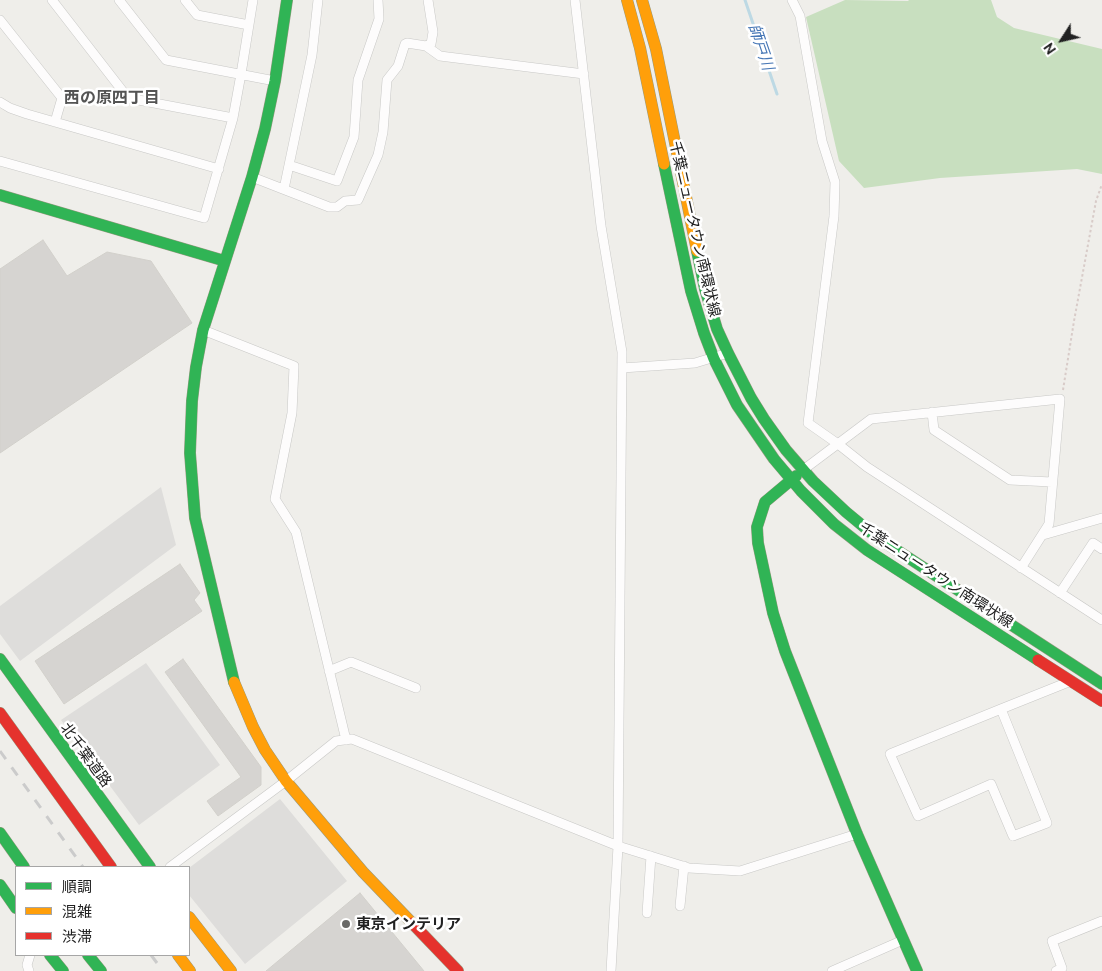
<!DOCTYPE html>
<html>
<head>
<meta charset="utf-8">
<style>
	body { margin:0 }
	#map { position:relative; width:1102px; height:971px; overflow:hidden; background:#efeeea; font-family:Ubuntu,"Noto Sans JP",sans-serif }
	canvas { display:block }
	.legend { position:absolute; left:15px; top:866px; width:175px; height:90px; box-sizing:border-box; background:#fff; border:1px solid #a6a6a6; margin:0; padding:6px 9px; list-style:none; font-size:15px; color:#212121 }
	.legend li { display:flex; align-items:center; gap:10px; height:25px }
	.legend b { width:25px; border:1px solid #a6a6a6 }
	.north { position:absolute; left:1037px; top:15px; width:50px; height:50px; -webkit-text-stroke:4px #fff; paint-order:stroke; rotate:235deg; font-size:14px; font-weight:700; line-height:20px; text-align:center; color:#212121 }
	.north::after { content:''; display:block; margin:auto; width:18px; height:22px; background:#212121; clip-path:polygon(50% 0,100% 100%,50% 72%,0 100%) }
</style>
</head>
<body>
<div id="map">
<canvas width="1102" height="971"></canvas>
<ul class="legend">
<li><b style="height:6px;background:#30b455"></b>順調</li>
<li><b style="height:6px;background:#ff9f0a"></b>混雑</li>
<li><b style="height:6px;background:#e5322d"></b>渋滞</li>
</ul>
<div class="north">N</div>
</div>
<script>
const ctx = document.querySelector('canvas').getContext('2d');
ctx.lineJoin = 'round';
function fill(path, color) {
  ctx.fillStyle = color;
  ctx.fill(path, 'evenodd');
}
function shape(rows) {
  const path = new Path2D();
  for (const r of rows) {
    path.moveTo(r[0], r[1]);
    for (let i = 2; i < r.length; i += 2) path.lineTo(r[i], r[i + 1]);
  }
  return path;
}
function strokePath(path, color, width, dash) {
  ctx.strokeStyle = color;
  ctx.lineWidth = width;
  ctx.lineCap = dash ? 'butt' : 'round';
  ctx.setLineDash(dash || []);
  ctx.stroke(path);
}
function drawText(font, color, halo, rows, align = 'center') {
  ctx.font = font + ' Ubuntu,"Noto Sans JP",sans-serif';
  ctx.lineWidth = 5;
  ctx.setLineDash([]);
  ctx.textBaseline = 'middle';
  ctx.strokeStyle = halo;
  ctx.fillStyle = color;
  for (const [text, x, y, turn = 0] of rows) {
    ctx.save();
    ctx.translate(x, y);
    ctx.rotate((+turn || 0) * Math.PI / 180);
    ctx.textAlign = isNaN(turn) ? turn : align;
    if (halo) ctx.strokeText(text, 0, 0);
    ctx.fillText(text, 0, 0);
    ctx.restore();
  }
}
fill(shape([
	[161,487,176,545,20,661,0,634,0,606],
	[146,663,220,765,139,825,61,720],
	[280,799,347,881,245,964,189,895,189,868]
]), '#dedddb');
fill(shape([
	[845,0,908,1,909,0,991,0,997,17,1014,28,1102,49,1102,174,1077,169,940,178,864,188,839,161,806,17]
]), '#c8dfbf');
strokePath(shape([
	[745,0,777,94]
]), '#bdd9e4', 3);
const building = shape([
	[43,240,67,276,107,252,151,261,192,323,0,453,0,269,43,240],
	[180,564,200,593,194,600,202,611,64,704,35,661,180,564],
	[183,659,261,767,261,785,218,816,207,801,241,777,165,672,183,659],
	[360,893,424,971,266,971,360,893]
]);
fill(building, '#d6d4d1');
strokePath(building, '#d2d0cb', 1);
const street = shape([
	[52,0,128,98,233,118],
	[119,0,166,60,275,81],
	[185,0,197,15,249,25],
	[575,0,601,226,622,352,618,846,611,971],
	[792,0,800,16,822,141,835,182,834,216,808,423,838,444,867,467,1102,620],
	[0,20,62,98,55,122],
	[426,46,440,56,584,74],
	[0,102,10,108,27,114,219,169],
	[0,161,204,218,233,118,241,74,253,0],
	[289,165,337,181,354,137,358,80,379,19,378,0],
	[252,177,329,207,337,207,345,201,358,200,378,155,383,132,387,80,398,66,405,44,407,43,426,46,431,44,433,32,428,0],
	[284,189,312,55,318,0],
	[203,330,294,366,292,413,275,499,296,532,346,740],
	[622,368,695,363,728,353],
	[932,412,934,430,1010,480,1052,482],
	[803,470,871,419,1060,399,1049,524,1021,568],
	[1043,535,1102,518],
	[1060,593,1093,543,1102,549],
	[329,671,351,662,416,688],
	[1001,709,1047,823,1013,836,991,784,918,816,890,754,1001,709,1071,681],
	[170,867,286,781,336,741,352,739,618,846,689,868,740,871,857,834],
	[680,906,684,866],
	[647,913,651,856],
	[29,971,27,965,30,955],
	[832,971,903,940],
	[1056,971,1062,968,1052,941,1102,921]
]);
const fast = shape([
	[664,164,691,291,704,333,714,359,737,405,774,459,801,491,834,524,867,550,1038,660],
	[0,195,225,261],
	[697,251,705,289,717,329,728,353,751,398,764,419,786,450,813,481,846,512,875,536,1102,684],
	[796,476,765,502,757,527,758,543,773,613,785,651,857,834,917,971],
	[0,659,150,867],
	[234,682,195,518,190,453,192,401,196,367,203,330,252,177,265,129,275,81,287,0],
	[0,833,24,867],
	[0,885,16,908],
	[50,955,63,971],
	[88,955,101,971]
]);
const slow = shape([
	[627,0,640,48,664,164],
	[642,0,656,49,697,251],
	[234,682,253,727,265,750,286,781,363,872,412,923],
	[189,917,231,971],
	[178,955,190,971]
]);
const jam = shape([
	[1038,660,1102,701],
	[0,713,111,867],
	[412,923,458,971]
]);
strokePath(street, '#c8c8c6', 10);
strokePath(fast, '#979a80', 12);
strokePath(slow, '#979a80', 12);
strokePath(jam, '#979a80', 12);
strokePath(shape([
	[1063,390,1074,321,1096,201,1102,184]
]), '#d8cbc8', 2, [2.5, 2.5]);
strokePath(street, '#fdfcfc', 9);
strokePath(fast, '#30b455', 11);
strokePath(slow, '#ff9f0a', 11);
strokePath(jam, '#e5322d', 11);
strokePath(shape([
	[0,751,83,867],
	[151,955,163,971]
]), '#cbcbcb', 3, [10, 10]);
for (const [x, y, r, color] of [
	[346,924,5,"#696967"]
]) {
  const dot = new Path2D();
  dot.arc(x, y, r, 0, 2 * Math.PI);
  ctx.fillStyle = color;
  ctx.fill(dot);
  strokePath(dot, '#fff', 2);
}
drawText('15px', '#212121', '#fff', [
	["千葉ニュータウン南環状線",695,229,77],
	["千葉ニュータウン南環状線",936,575,33],
	["北千葉道路",86,755,54]
]);
drawText('bold 15px', '#212121', '#fff', [
	["東京インテリア",356,924]
], 'left');
drawText('italic 16px', '#4878b6', '#fff', [
	["師戸川",761,47,71]
]);
drawText('bold 16px', '#545454', '#fff', [
	["西の原四丁目",112,98]
]);
</script>
</body>
</html>
